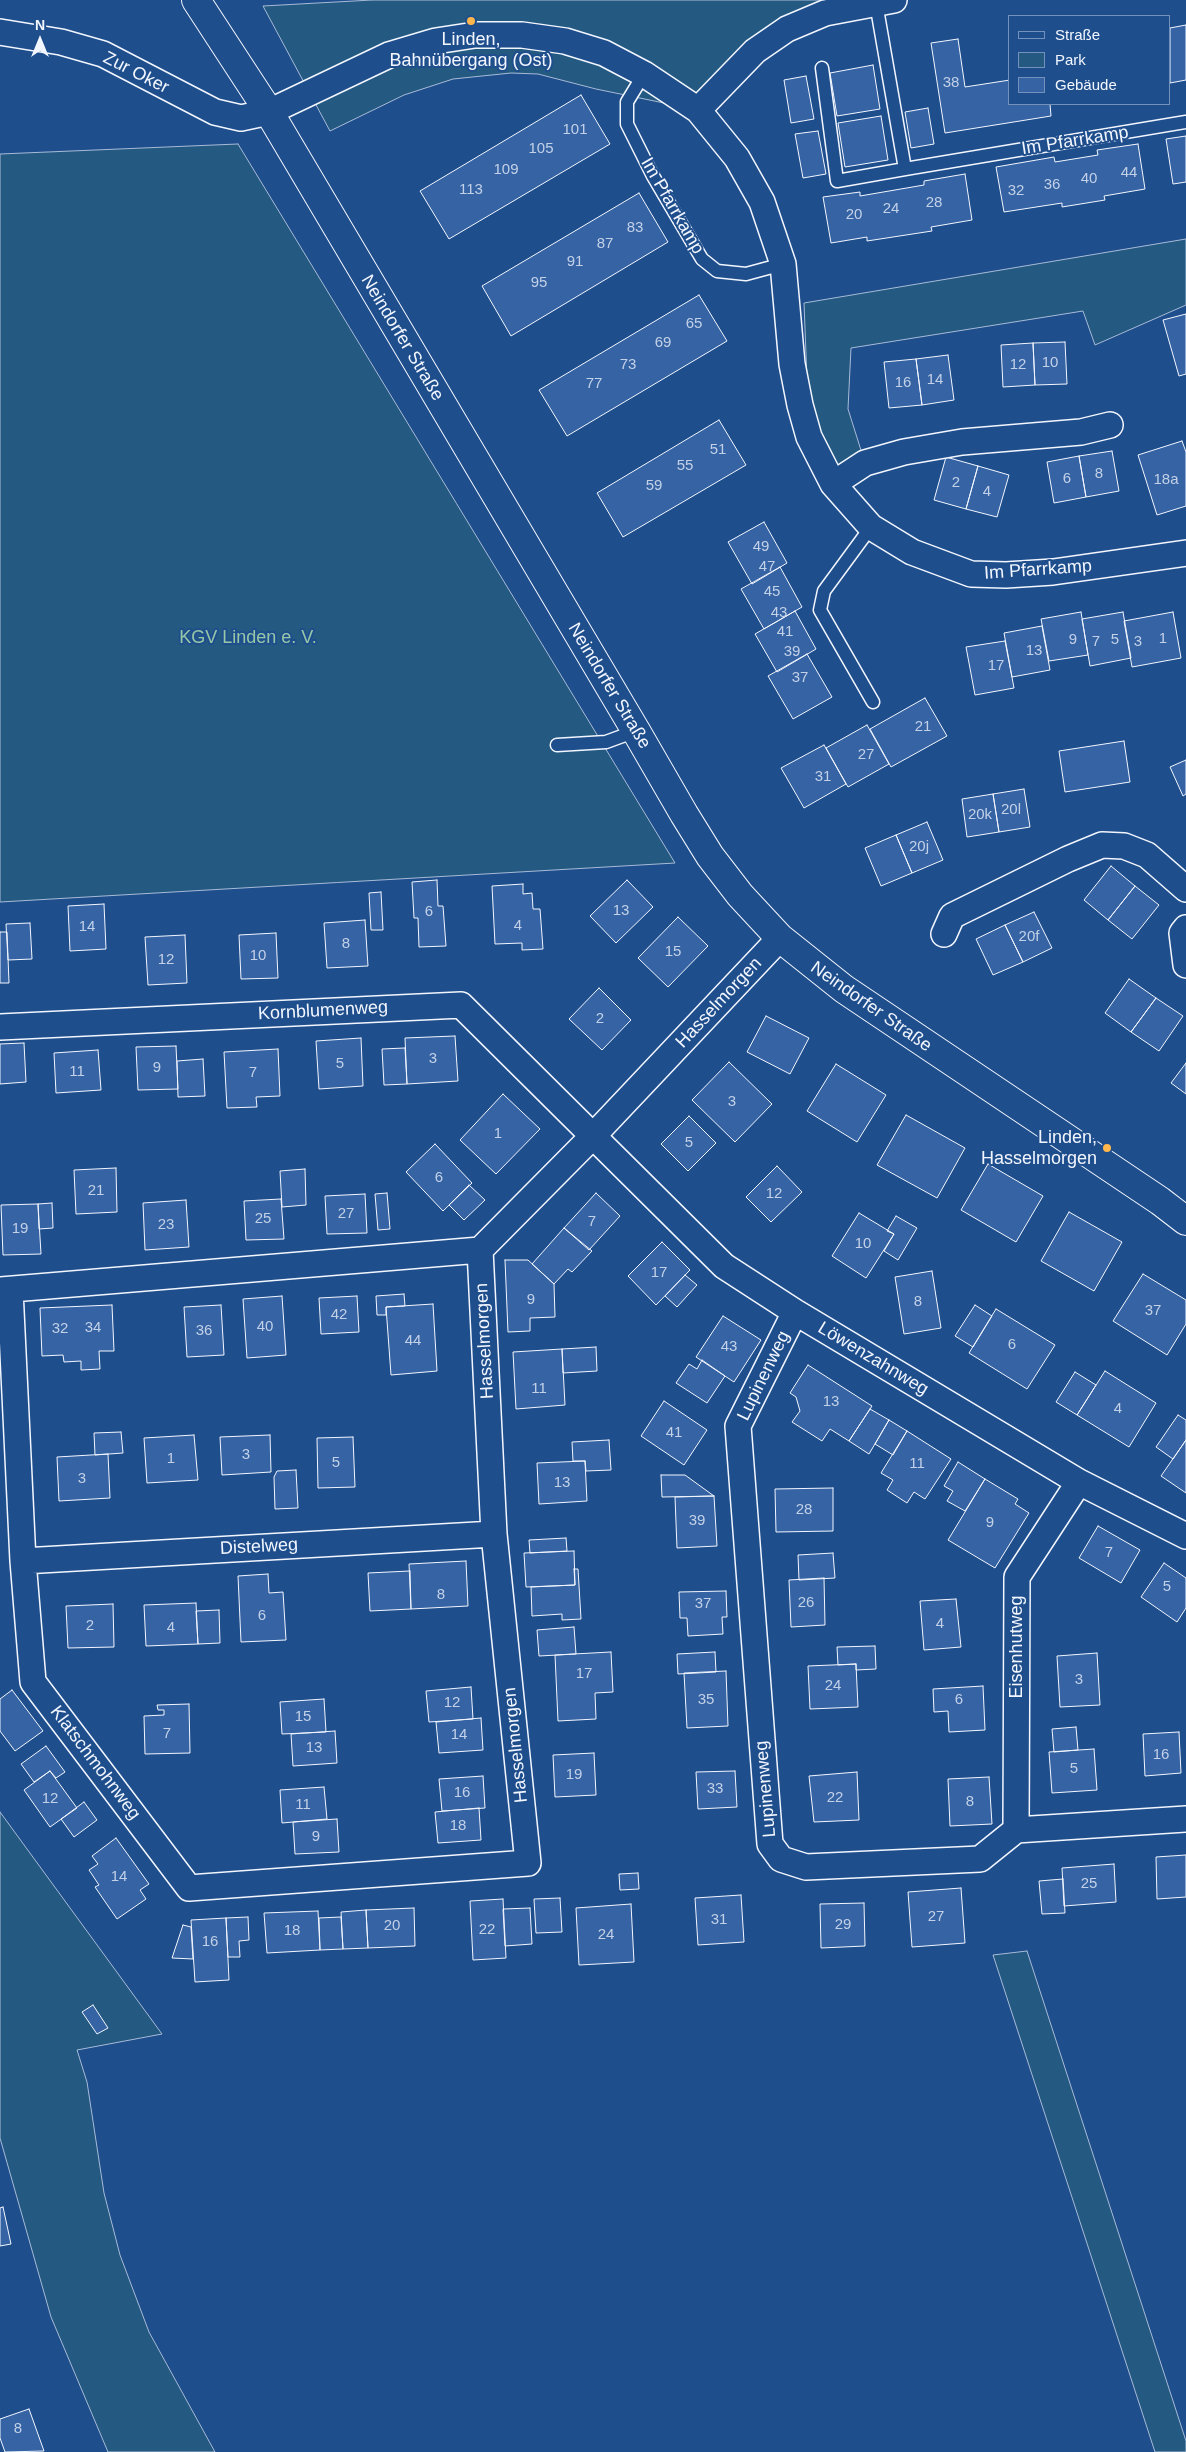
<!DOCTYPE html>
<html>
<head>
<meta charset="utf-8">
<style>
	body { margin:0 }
	#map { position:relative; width:1186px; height:2452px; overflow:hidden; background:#1f4e8c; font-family:Helvetica,sans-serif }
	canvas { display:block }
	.legend { position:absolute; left:1008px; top:15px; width:162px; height:90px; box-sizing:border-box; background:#1f4e8c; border:1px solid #7391ba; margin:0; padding:6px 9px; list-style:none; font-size:15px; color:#f2f6ff }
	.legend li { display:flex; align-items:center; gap:10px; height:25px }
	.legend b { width:25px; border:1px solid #7391ba }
	.north { position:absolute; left:15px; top:15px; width:50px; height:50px; -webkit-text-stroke:4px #1f4e8c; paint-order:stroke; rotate:0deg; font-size:14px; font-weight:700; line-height:20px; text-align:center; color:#f2f6ff }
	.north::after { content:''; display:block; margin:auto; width:18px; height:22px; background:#f2f6ff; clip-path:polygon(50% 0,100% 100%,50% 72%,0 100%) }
</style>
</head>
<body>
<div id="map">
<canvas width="1186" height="2452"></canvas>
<ul class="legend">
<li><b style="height:6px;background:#1f4e8c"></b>Straße</li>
<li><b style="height:14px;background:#245a82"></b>Park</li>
<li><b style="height:14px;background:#3563a3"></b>Gebäude</li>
</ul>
<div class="north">N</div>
</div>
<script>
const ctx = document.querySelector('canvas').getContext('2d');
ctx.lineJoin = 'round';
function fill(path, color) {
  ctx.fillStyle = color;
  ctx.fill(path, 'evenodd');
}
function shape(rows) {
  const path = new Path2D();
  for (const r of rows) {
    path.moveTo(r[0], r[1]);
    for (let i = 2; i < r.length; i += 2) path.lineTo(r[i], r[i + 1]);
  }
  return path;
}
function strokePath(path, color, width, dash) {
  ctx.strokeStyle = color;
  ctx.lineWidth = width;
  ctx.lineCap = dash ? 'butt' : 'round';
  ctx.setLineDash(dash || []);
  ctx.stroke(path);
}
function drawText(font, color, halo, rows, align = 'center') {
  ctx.font = font + ' Helvetica,sans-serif';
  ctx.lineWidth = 4;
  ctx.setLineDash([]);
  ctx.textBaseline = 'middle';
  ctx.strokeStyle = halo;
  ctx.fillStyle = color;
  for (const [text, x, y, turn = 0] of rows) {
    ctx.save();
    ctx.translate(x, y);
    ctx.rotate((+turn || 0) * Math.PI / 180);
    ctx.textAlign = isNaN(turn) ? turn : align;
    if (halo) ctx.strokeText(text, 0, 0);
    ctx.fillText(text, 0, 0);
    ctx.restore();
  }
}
const green = shape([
	[372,0,877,0,825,13,698,110,596,89,538,74,511,73,453,79,404,95,330,131,263,6,372,0],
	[238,144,675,863,0,902,0,154,238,144],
	[1186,239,1186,305,1095,345,1083,311,851,348,848,409,865,463,833,484,807,379,804,303,1186,239],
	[0,1812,162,2034,77,2050,87,2082,104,2193,120,2255,149,2332,215,2452,108,2452,51,2317,0,2138,0,1812],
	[1027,1951,1186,2441,1186,2452,1155,2452,993,1955,1027,1951]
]);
fill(green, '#245a82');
strokePath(green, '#a8bbd7', 1);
const building = shape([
	[1186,25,1186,80,1170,83,1170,28,1186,25],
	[958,39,965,87,1010,80,1010,104,1050,104,1051,116,945,133,931,43,958,39],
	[873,65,880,109,837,116,830,73,873,65],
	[806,76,814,119,791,123,784,80,806,76],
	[581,95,610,144,449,239,420,191,581,95],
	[928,108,934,144,911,148,905,112,928,108],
	[881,116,888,160,845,167,838,123,881,116],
	[818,131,826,174,803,178,795,134,818,131],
	[1186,136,1186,182,1173,184,1166,139,1186,136],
	[1138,144,1145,189,1104,196,1105,200,1062,207,1062,203,1004,212,996,167,1054,157,1055,162,1098,155,1097,150,1138,144],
	[965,174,972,220,931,227,932,231,867,241,867,237,831,243,823,197,860,192,860,196,924,185,924,181,965,174],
	[639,193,668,242,511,336,482,286,639,193],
	[699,295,727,341,567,436,539,390,699,295],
	[1186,314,1186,374,1179,376,1163,320,1186,314],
	[1065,342,1067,384,1035,385,1033,343,1065,342],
	[1033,343,1035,385,1003,387,1001,345,1033,343],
	[948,355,954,400,922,405,916,359,948,355],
	[916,359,922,405,889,408,884,362,916,359],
	[719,420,746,465,623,537,597,493,719,420],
	[1182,441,1186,452,1186,506,1157,515,1138,455,1182,441],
	[1112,451,1119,491,1086,497,1079,456,1112,451],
	[1079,456,1086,497,1054,503,1047,462,1079,456],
	[946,457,978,466,966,509,934,500,946,457],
	[978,466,1009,475,997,517,966,509,978,466],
	[764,522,787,563,752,584,728,542,764,522],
	[780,567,802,607,764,629,741,589,780,567],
	[795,611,816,649,777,672,755,634,795,611],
	[1081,612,1088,655,1049,661,1041,619,1081,612],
	[1123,612,1131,658,1090,666,1082,619,1123,612],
	[1173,612,1181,658,1132,667,1124,621,1173,612],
	[1042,626,1050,670,1012,677,1004,633,1042,626],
	[1005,641,1014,688,975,695,966,647,1005,641],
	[807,654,832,697,793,719,768,676,807,654],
	[925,698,947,736,891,767,870,729,925,698],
	[867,725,889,764,848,787,826,748,867,725],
	[1124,741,1130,782,1065,792,1059,751,1124,741],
	[824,745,846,784,804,808,781,768,824,745],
	[1186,760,1186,794,1183,796,1170,767,1186,760],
	[1024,789,1030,827,999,832,993,794,1024,789],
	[993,794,999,832,967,837,962,799,993,794],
	[927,822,943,860,912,873,896,835,927,822],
	[896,835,912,873,881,886,865,848,896,835],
	[1111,866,1135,886,1108,920,1084,900,1111,866],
	[437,880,438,906,443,906,446,946,419,947,418,918,414,918,412,882,437,880],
	[627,880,653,907,616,943,590,916,627,880],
	[523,884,523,894,532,893,533,909,540,909,543,949,522,950,522,943,495,944,492,886,523,884],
	[1135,886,1159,905,1132,939,1108,920,1135,886],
	[381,892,383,930,371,930,369,893,381,892],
	[104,904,106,949,70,951,68,906,104,904],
	[1034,912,1052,948,1023,962,1005,925,1034,912],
	[678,917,708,946,668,987,638,958,678,917],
	[365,920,368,966,327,968,324,923,365,920],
	[30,923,32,959,8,960,6,924,30,923],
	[1005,925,1023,962,993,975,976,939,1005,925],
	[0,932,7,932,9,983,0,983,0,932],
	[276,933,278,978,241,979,239,935,276,933],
	[185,935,187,983,148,985,145,937,185,935],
	[1129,979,1156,998,1131,1032,1105,1013,1129,979],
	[599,988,631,1020,602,1050,569,1019,599,988],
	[1156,998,1183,1016,1159,1051,1131,1032,1156,998],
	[766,1016,809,1038,790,1074,747,1052,766,1016],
	[455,1036,458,1081,407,1084,405,1038,455,1036],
	[361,1038,363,1086,319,1089,316,1041,361,1038],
	[24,1043,26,1082,0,1084,0,1044,24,1043],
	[176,1046,178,1089,138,1090,136,1047,176,1046],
	[405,1048,407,1084,384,1085,382,1049,405,1048],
	[278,1049,280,1096,256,1097,257,1107,227,1108,224,1052,278,1049],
	[98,1050,101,1090,56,1093,54,1053,98,1050],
	[203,1059,205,1096,178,1097,177,1061,203,1059],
	[729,1062,772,1104,735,1142,692,1100,729,1062],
	[1186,1063,1186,1094,1171,1083,1186,1063],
	[836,1064,886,1095,857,1142,807,1111,836,1064],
	[503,1094,540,1129,496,1174,460,1140,503,1094],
	[906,1115,965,1148,937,1198,877,1165,906,1115],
	[689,1116,716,1143,688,1171,661,1144,689,1116],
	[435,1144,472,1183,443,1211,406,1172,435,1144],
	[988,1164,1043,1196,1016,1242,961,1210,988,1164],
	[777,1166,802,1192,771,1222,746,1197,777,1166],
	[116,1168,117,1212,76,1214,74,1170,116,1168],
	[305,1169,306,1205,282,1207,280,1171,305,1169],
	[469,1185,485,1200,464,1220,449,1205,469,1185],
	[387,1193,390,1229,378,1230,375,1194,387,1193],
	[596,1193,620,1216,589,1250,564,1228,596,1193],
	[365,1194,367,1233,327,1234,325,1196,365,1194],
	[281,1199,284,1239,246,1240,244,1201,281,1199],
	[186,1200,189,1247,145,1250,143,1203,186,1200],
	[52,1203,53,1228,39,1229,38,1204,52,1203],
	[38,1204,41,1254,3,1255,1,1205,38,1204],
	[1069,1212,1122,1242,1094,1291,1041,1261,1069,1212],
	[859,1213,894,1234,866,1278,832,1256,859,1213],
	[896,1216,917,1228,898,1260,884,1251,894,1234,887,1231,896,1216],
	[564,1228,592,1251,572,1272,568,1269,554,1284,532,1264,564,1228],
	[662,1242,690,1270,656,1305,628,1276,662,1242],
	[505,1260,528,1260,554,1284,555,1317,530,1318,530,1331,508,1332,505,1260],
	[932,1271,941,1328,904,1334,895,1277,932,1271],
	[1143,1274,1186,1300,1186,1324,1167,1355,1113,1321,1143,1274],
	[685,1275,697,1285,677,1307,665,1296,685,1275],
	[404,1294,405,1306,386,1307,386,1315,377,1315,376,1296,404,1294],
	[282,1296,286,1355,247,1358,243,1299,282,1296],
	[357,1296,359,1332,321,1334,319,1298,357,1296],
	[433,1304,437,1371,391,1375,386,1307,433,1304],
	[112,1305,114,1351,99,1351,100,1369,81,1370,81,1361,64,1362,63,1355,42,1356,40,1308,112,1305],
	[221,1305,224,1355,187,1357,184,1307,221,1305],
	[975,1305,992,1316,973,1347,955,1336,975,1305],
	[996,1309,1055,1345,1027,1389,969,1353,996,1309],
	[723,1316,761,1340,734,1382,696,1357,723,1316],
	[596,1347,597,1371,563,1373,562,1349,596,1347],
	[562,1349,565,1405,516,1409,513,1352,562,1349],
	[702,1360,725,1376,707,1403,676,1383,689,1364,697,1369,702,1360],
	[808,1365,872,1406,849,1441,830,1429,822,1441,792,1422,800,1411,796,1397,790,1393,808,1365],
	[1105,1371,1156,1403,1129,1447,1077,1415,1105,1371],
	[1075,1372,1096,1385,1077,1415,1056,1402,1075,1372],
	[664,1401,707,1430,684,1465,641,1436,664,1401],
	[870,1409,889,1420,869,1454,849,1441,870,1409],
	[1178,1415,1186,1420,1186,1440,1173,1459,1156,1447,1178,1415],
	[889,1420,907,1431,893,1455,875,1444,889,1420],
	[907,1431,951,1459,925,1499,914,1492,907,1503,887,1490,893,1480,881,1473,907,1431],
	[121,1432,123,1453,95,1455,94,1433,121,1432],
	[194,1435,198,1480,147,1483,144,1438,194,1435],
	[270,1435,271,1472,222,1475,220,1437,270,1435],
	[353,1437,355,1487,318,1488,317,1438,353,1437],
	[609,1440,611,1470,586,1471,585,1461,573,1461,572,1442,609,1440],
	[1186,1440,1186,1493,1161,1476,1186,1440],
	[108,1454,110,1498,59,1501,57,1457,108,1454],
	[585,1461,587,1501,539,1504,537,1463,585,1461],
	[958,1462,985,1479,965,1511,947,1501,953,1491,944,1486,958,1462],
	[296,1470,298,1508,275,1509,274,1477,277,1471,296,1470],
	[661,1475,685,1475,714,1496,662,1497,661,1475],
	[985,1479,1018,1499,1015,1504,1029,1513,995,1568,948,1540,985,1479],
	[833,1488,833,1531,776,1532,775,1489,833,1488],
	[714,1496,717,1546,677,1548,675,1497,714,1496],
	[1098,1526,1140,1550,1121,1583,1079,1558,1098,1526],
	[566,1538,567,1551,530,1553,529,1540,566,1538],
	[574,1551,575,1585,526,1587,524,1553,574,1551],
	[833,1553,835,1578,799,1580,798,1555,833,1553],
	[466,1561,468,1606,411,1609,409,1564,466,1561],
	[1164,1563,1186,1578,1186,1608,1177,1622,1141,1597,1164,1563],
	[574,1569,578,1569,581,1619,562,1620,562,1614,532,1616,531,1587,575,1585,574,1569],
	[410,1571,411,1609,370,1611,368,1573,410,1571],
	[268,1574,269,1593,283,1592,286,1640,241,1642,238,1576,268,1574],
	[824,1578,825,1625,791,1627,789,1580,824,1578],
	[726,1591,727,1617,722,1617,723,1634,688,1636,687,1618,680,1618,679,1592,726,1591],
	[956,1599,961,1647,924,1650,920,1601,956,1599],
	[196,1603,198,1644,146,1646,144,1605,196,1603],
	[113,1604,114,1647,68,1648,66,1606,113,1604],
	[219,1610,220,1643,198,1644,196,1611,219,1610],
	[574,1627,576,1654,539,1656,537,1630,574,1627],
	[875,1646,876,1669,856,1670,856,1664,838,1665,837,1647,875,1646],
	[611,1652,613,1692,595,1693,596,1719,558,1721,555,1655,611,1652],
	[715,1652,716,1672,678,1674,677,1654,715,1652],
	[1097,1653,1100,1705,1060,1707,1057,1656,1097,1653],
	[856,1664,858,1707,810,1709,808,1666,856,1664],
	[726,1671,728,1726,687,1728,684,1673,726,1671],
	[983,1686,985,1730,949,1732,948,1711,934,1712,933,1689,983,1686],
	[471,1687,473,1719,429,1722,426,1691,471,1687],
	[12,1690,43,1731,15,1751,0,1731,0,1699,12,1690],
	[324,1699,326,1732,282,1734,280,1702,324,1699],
	[189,1704,190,1753,145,1754,144,1716,164,1715,164,1710,158,1710,157,1705,189,1704],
	[481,1718,483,1750,439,1753,436,1722,481,1718],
	[1076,1727,1078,1750,1054,1752,1052,1729,1076,1727],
	[335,1731,337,1763,293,1766,291,1734,335,1731],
	[1179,1732,1181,1773,1145,1776,1143,1734,1179,1732],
	[46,1746,65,1772,56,1778,50,1771,34,1782,21,1764,46,1746],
	[1094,1749,1097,1790,1052,1793,1049,1752,1094,1749],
	[594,1753,596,1795,555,1797,553,1755,594,1753],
	[50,1771,77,1808,50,1827,24,1790,50,1771],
	[735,1771,737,1807,698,1809,696,1772,735,1771],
	[857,1772,859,1820,814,1822,809,1776,857,1772],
	[483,1776,485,1808,442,1811,439,1779,483,1776],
	[989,1777,992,1824,950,1826,948,1779,989,1777],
	[324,1787,327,1819,282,1823,280,1790,324,1787],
	[84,1802,97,1820,74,1837,61,1819,84,1802],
	[479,1808,481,1840,438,1843,435,1812,479,1808],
	[337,1819,339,1852,295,1854,293,1822,337,1819],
	[116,1838,149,1884,140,1890,146,1899,117,1919,95,1887,99,1885,89,1870,98,1864,92,1856,116,1838],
	[1186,1855,1186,1897,1157,1899,1156,1857,1186,1855],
	[1114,1864,1116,1902,1064,1906,1062,1868,1114,1864],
	[638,1873,639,1889,620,1890,619,1874,638,1873],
	[1063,1879,1065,1913,1042,1914,1039,1881,1063,1879],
	[961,1888,965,1943,912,1947,908,1892,961,1888],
	[741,1895,744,1942,698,1945,695,1898,741,1895],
	[560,1898,562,1932,536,1933,534,1899,560,1898],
	[503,1899,506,1958,473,1960,470,1901,503,1899],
	[864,1903,865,1946,821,1948,820,1904,864,1903],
	[631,1904,634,1962,579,1965,576,1908,631,1904],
	[414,1908,415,1946,368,1948,366,1910,414,1908],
	[530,1908,532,1944,505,1946,503,1909,530,1908],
	[366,1910,368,1948,343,1949,341,1912,366,1910],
	[318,1911,320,1950,267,1953,264,1913,318,1911],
	[248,1917,249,1940,239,1941,240,1957,228,1957,226,1918,248,1917],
	[341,1917,343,1949,320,1950,319,1918,341,1917],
	[226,1918,229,1980,195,1982,191,1920,226,1918],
	[183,1925,191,1927,193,1959,172,1958,183,1925],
	[93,2005,108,2028,97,2034,82,2012,93,2005],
	[3,2207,11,2244,0,2246,0,2208,3,2207],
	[29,2409,44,2451,5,2452,0,2438,0,2419,29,2409]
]);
fill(building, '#3563a3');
strokePath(building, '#f2f6ff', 1);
const service = shape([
	[822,68,837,181,905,169,876,3],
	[644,74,627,102,627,124,653,176,702,259,717,271,746,274,783,264],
	[905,169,1186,122],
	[871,527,824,591,820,610,873,702],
	[557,745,606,742,636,731]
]);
const minor = shape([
	[0,32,61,42,103,54,215,112,241,118,269,112,389,55,436,41,475,35,522,35,565,41,604,53,644,74,698,110,737,158,762,202,783,264,792,364,800,405,809,437,833,484,871,527,912,552,971,574,1006,575,1053,572,1186,553],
	[698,110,755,51,787,29,825,13,894,0],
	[833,484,865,463,904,452,962,442,1081,432,1110,425],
	[1186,928,1182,933,1186,965],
	[944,934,952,916,1068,859,1102,845,1124,846,1147,855,1186,889],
	[0,1027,461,1005,724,1266,795,1312,1079,1482,1186,1536],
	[0,1290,480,1250],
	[10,1290,23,1561,33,1682,189,1888,528,1863,494,1534,480,1250,593,1136,780,938],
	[795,1312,738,1426,770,1844,781,1859,806,1867,980,1859,1016,1830,1186,1819],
	[23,1561,494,1534],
	[1016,1830,1017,1577,1079,1482]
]);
const tertiary = shape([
	[196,0,269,112,636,731,684,814,710,856,740,895,780,938,844,989,1160,1201,1186,1221]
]);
strokePath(service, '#f2f6ff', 15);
strokePath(minor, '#f2f6ff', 28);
strokePath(tertiary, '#f2f6ff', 30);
strokePath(service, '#1f4e8c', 12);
strokePath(minor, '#1f4e8c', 25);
strokePath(tertiary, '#1f4e8c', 28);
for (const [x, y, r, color] of [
	[471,21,5,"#ffb74d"],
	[1107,1148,5,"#ffb74d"]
]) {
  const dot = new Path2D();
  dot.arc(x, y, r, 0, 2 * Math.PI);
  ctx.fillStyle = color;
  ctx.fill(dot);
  strokePath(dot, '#1f4e8c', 2);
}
drawText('15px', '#c3d1e8', null, [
	["38",951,83],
	["101",575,130],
	["105",541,149],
	["109",506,170],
	["44",1129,173],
	["40",1089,179],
	["36",1052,185],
	["113",471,190],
	["32",1016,191],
	["28",934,203],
	["24",891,209],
	["20",854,215],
	["83",635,228],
	["87",605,244],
	["91",575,262],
	["95",539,283],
	["65",694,324],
	["69",663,343],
	["10",1050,363],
	["73",628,365],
	["12",1018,365],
	["14",935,380],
	["16",903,383],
	["77",594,384],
	["51",718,450],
	["55",685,466],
	["8",1099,474],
	["6",1067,479],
	["18a",1166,480],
	["2",956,483],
	["59",654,486],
	["4",987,492],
	["49",761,547],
	["47",767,567],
	["45",772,592],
	["43",779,613],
	["41",785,632],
	["1",1163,639],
	["9",1073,640],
	["5",1115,640],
	["7",1096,642],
	["3",1138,642],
	["13",1034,651],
	["39",792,652],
	["17",996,666],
	["37",800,678],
	["21",923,727],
	["27",866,755],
	["31",823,777],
	["20l",1011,810],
	["20k",980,815],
	["20j",919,847],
	["13",621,911],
	["6",429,912],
	["4",518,926],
	["14",87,927],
	["20f",1029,937],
	["8",346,944],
	["15",673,952],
	["10",258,956],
	["12",166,960],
	["2",600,1019],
	["3",433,1059],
	["5",340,1064],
	["9",157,1068],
	["11",77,1072],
	["7",253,1073],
	["3",732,1102],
	["1",498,1134],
	["5",689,1143],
	["6",439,1178],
	["21",96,1191],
	["12",774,1194],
	["27",346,1214],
	["25",263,1219],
	["7",592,1222],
	["23",166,1225],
	["19",20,1229],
	["10",863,1244],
	["17",659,1273],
	["9",531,1300],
	["8",918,1302],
	["37",1153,1311],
	["42",339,1315],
	["40",265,1327],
	["34",93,1328],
	["32",60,1329],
	["36",204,1331],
	["44",413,1341],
	["6",1012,1345],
	["43",729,1347],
	["11",539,1389],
	["13",831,1402],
	["4",1118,1409],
	["41",674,1433],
	["3",246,1455],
	["1",171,1459],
	["5",336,1463],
	["11",917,1464],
	["3",82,1479],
	["13",562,1483],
	["28",804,1510],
	["39",697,1521],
	["9",990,1523],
	["7",1109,1553],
	["5",1167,1587],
	["8",441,1595],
	["26",806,1603],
	["37",703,1604],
	["6",262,1616],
	["4",940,1624],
	["2",90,1626],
	["4",171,1628],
	["17",584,1674],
	["3",1079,1680],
	["24",833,1686],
	["35",706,1700],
	["6",959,1700],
	["12",452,1703],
	["15",303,1717],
	["7",167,1734],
	["14",459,1735],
	["13",314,1748],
	["16",1161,1755],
	["5",1074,1769],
	["19",574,1775],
	["33",715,1789],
	["16",462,1793],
	["22",835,1798],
	["12",50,1799],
	["8",970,1802],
	["11",303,1805],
	["18",458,1826],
	["9",316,1837],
	["14",119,1877],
	["25",1089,1884],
	["27",936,1917],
	["31",719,1920],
	["29",843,1925],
	["20",392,1926],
	["22",487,1930],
	["18",292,1931],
	["24",606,1935],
	["16",210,1942],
	["8",18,2429]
]);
drawText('18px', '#f2f6ff', '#1f4e8c', [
	["Linden,",471,40],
	["Bahnübergang (Ost)",471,61],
	["Linden,",1097,1138,"right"],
	["Hasselmorgen",1097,1159,"right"]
]);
drawText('18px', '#f2f6ff', '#1f4e8c', [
	["Zur Oker",136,73,27],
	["Im Pfarrkamp",1075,141,-9],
	["Im Pfarrkamp",672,206,60],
	["Neindorfer Straße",402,338,59],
	["Im Pfarrkamp",1038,570,-4],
	["Neindorfer Straße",609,686,59],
	["Hasselmorgen",719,1003,-47],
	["Neindorfer Straße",871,1007,35],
	["Kornblumenweg",323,1011,-3],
	["Hasselmorgen",485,1341,-93],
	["Löwenzahnweg",873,1359,31],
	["Lupinenweg",764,1376,-64],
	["Distelweg",259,1547,-3],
	["Eisenhutweg",1017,1647,-90],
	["Hasselmorgen",516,1745,-96],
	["Klatschmohnweg",95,1763,53],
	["Lupinenweg",766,1789,-95]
]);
drawText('18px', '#97c8a6', '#1f4e8c', [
	["KGV Linden e. V.",248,638]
]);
</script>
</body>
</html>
